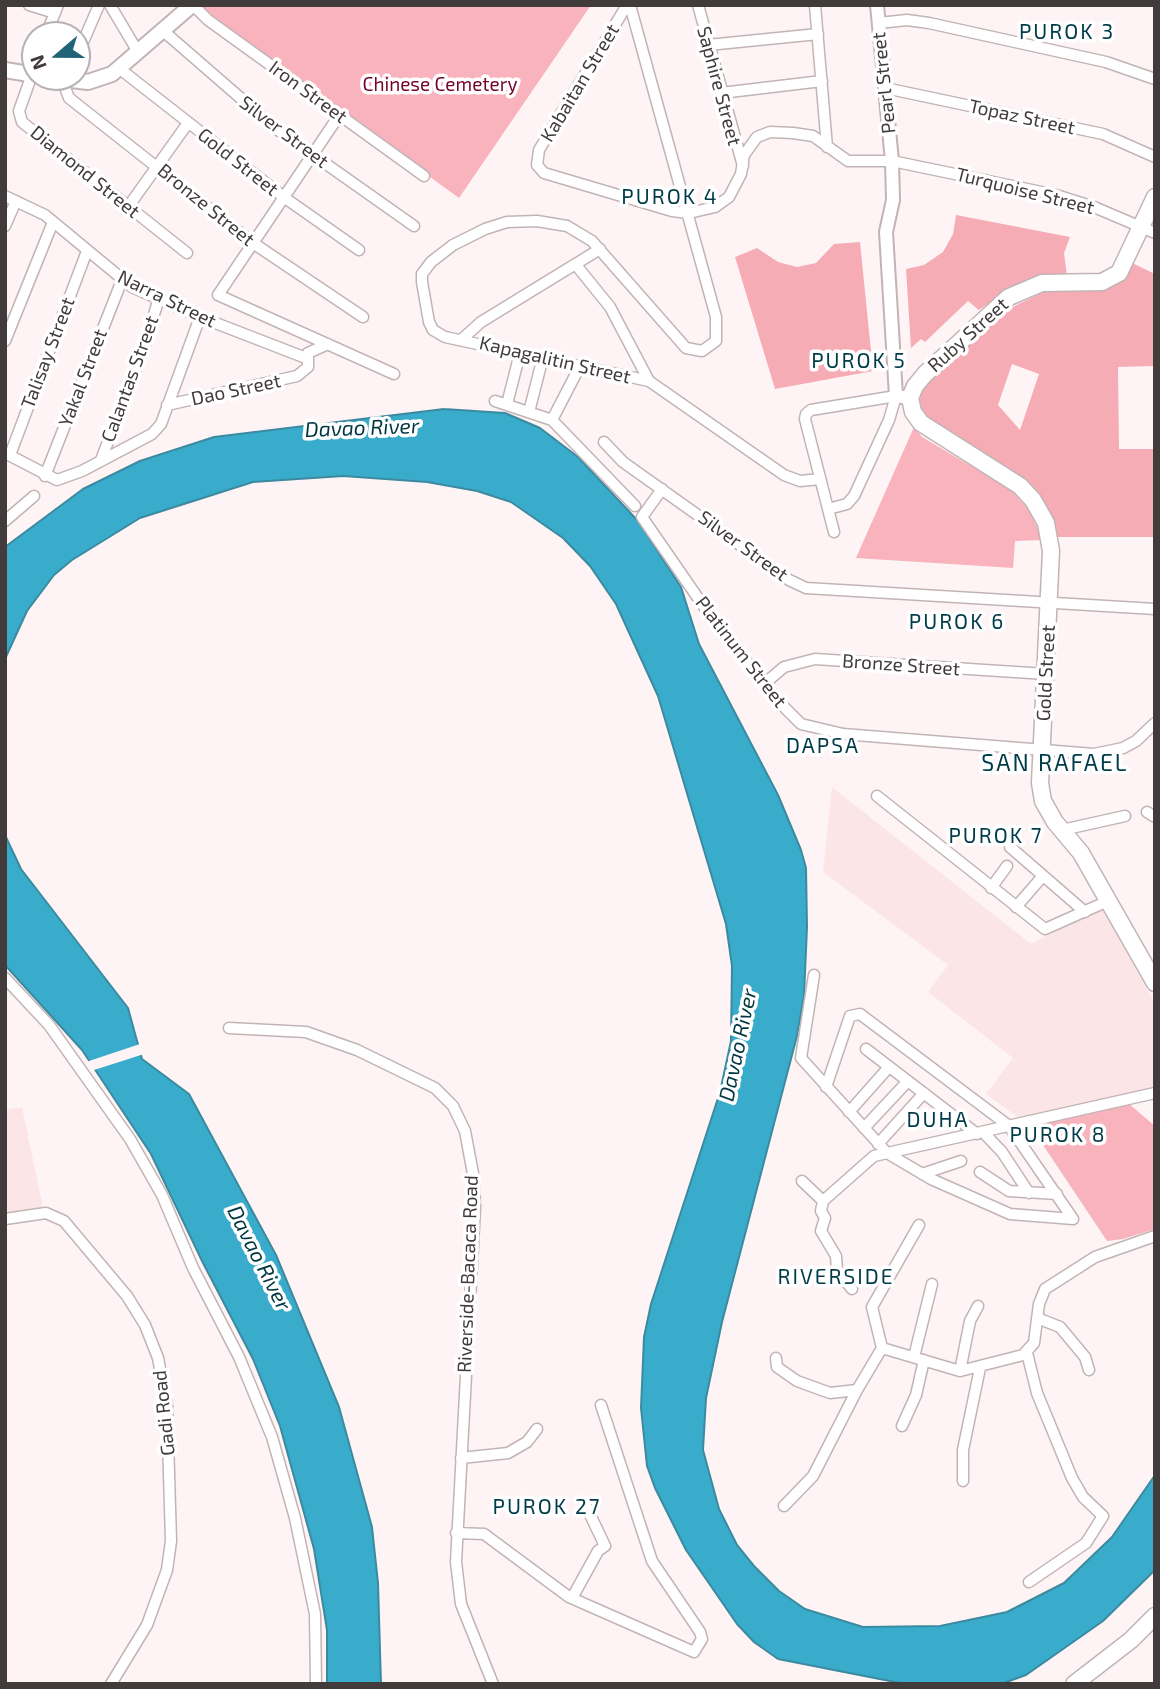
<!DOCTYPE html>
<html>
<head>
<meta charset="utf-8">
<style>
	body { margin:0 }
	#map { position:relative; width:1160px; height:1689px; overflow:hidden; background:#fff4f5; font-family:"Exo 2",sans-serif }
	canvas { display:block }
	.frame { position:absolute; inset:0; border:7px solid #413b3c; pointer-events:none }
	.north { position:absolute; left:21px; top:21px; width:70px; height:70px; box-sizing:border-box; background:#fff; border:2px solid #b3b1b1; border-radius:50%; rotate:250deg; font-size:19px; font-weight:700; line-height:28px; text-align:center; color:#413b3c }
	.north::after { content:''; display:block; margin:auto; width:24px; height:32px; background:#216476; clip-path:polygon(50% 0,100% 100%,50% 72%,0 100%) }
</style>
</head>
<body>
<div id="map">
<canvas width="1160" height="1689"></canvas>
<div class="frame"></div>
<div class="north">N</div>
</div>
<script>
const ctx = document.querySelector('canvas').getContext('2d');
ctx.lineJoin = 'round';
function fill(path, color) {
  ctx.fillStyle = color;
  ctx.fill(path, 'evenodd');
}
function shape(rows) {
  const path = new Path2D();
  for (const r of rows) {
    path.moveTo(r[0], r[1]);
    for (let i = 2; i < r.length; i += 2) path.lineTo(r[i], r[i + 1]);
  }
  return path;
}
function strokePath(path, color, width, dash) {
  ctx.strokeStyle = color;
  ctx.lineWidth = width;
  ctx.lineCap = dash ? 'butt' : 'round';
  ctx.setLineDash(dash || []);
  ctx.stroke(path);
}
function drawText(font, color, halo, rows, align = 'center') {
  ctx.font = font + ' "Exo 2",sans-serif';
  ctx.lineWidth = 7;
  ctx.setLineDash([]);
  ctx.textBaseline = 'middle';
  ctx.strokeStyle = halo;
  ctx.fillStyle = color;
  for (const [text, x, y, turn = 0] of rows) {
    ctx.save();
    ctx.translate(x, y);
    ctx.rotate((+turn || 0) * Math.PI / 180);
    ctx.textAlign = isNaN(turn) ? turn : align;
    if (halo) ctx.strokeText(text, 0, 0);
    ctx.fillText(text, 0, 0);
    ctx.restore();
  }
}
fill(shape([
	[832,787,1031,944,1102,908,1155,1004,1155,1088,1022,1120,986,1094,1013,1058,928,992,948,965,823,872],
	[22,1107,43,1208,5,1215,5,1110]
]), '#fce5e7');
fill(shape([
	[206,5,591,5,459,198,199,9],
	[914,427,922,437,1010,489,1029,510,1043,540,1015,541,1013,568,856,558],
	[1128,1103,1155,1126,1155,1229,1123,1239,1107,1241,1031,1127]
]), '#f9b3bc');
fill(shape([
	[956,215,1070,237,1064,253,1067,277,1014,286,979,310,968,301,925,342,921,339,911,348,906,269,924,265,943,252,953,234],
	[860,242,873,371,775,389,735,257,757,248,778,262,797,267,816,263,834,244],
	[1130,262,1155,274,1155,366,1118,367,1119,449,1154,449,1155,427,1155,537,1056,537,1051,520,927,421,919,410,918,396,926,383,1002,312,1044,292,1112,287,1123,278],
	[1012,364,1039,374,1020,430,998,405]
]), '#f6acb5');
const water = shape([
	[444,409,505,413,540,428,578,457,638,521,681,587,699,644,778,795,801,850,806,868,807,927,804,996,797,1036,722,1322,706,1398,703,1450,719,1509,737,1545,754,1566,779,1591,805,1609,863,1627,940,1626,1007,1612,1064,1583,1112,1537,1155,1475,1155,1570,1103,1621,1026,1675,1001,1684,905,1684,778,1659,754,1642,737,1624,686,1550,655,1488,647,1466,641,1408,644,1337,651,1304,720,1092,731,1041,732,966,726,924,658,696,616,604,590,566,563,538,511,502,477,491,427,482,343,476,253,482,140,518,72,560,54,575,27,611,5,659,5,547,83,489,140,461,214,437,444,409],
	[5,835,21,869,128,1008,142,1059,189,1094,276,1255,339,1407,372,1527,378,1583,381,1684,327,1684,327,1630,314,1549,280,1426,253,1359,203,1263,151,1154,82,1050,5,965,5,835]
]);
fill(water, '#39accb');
strokePath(water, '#3b8aa0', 2);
fill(shape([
	[140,1044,144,1054,91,1071,86,1062]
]), '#fff4f5');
const minor = shape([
	[29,5,55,13],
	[110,5,138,52],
	[193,5,208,20,424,176],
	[627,5,539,150,537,165,544,173,672,211,689,213,715,207,729,197,741,174,744,155,757,137,770,132,793,133,813,136,848,161,892,161,1056,195,1094,207,1155,233],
	[630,5,716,317,716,341,702,351,686,348,592,241,567,226,537,221,507,222,485,229,453,245,431,262,422,274,422,282,429,322,433,330,445,337,649,381,784,475,800,481,820,479],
	[698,5,743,166],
	[815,5,827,147],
	[879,23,907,20,929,23,1106,62,1155,79],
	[161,29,275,128,414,226],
	[46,35,58,5],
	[708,45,818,34],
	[77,56,99,5],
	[35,66,19,111,22,122,187,253],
	[120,69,285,198,359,250],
	[62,80,69,98,253,243,363,317],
	[885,88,1103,134,1155,157],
	[721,93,822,81],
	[340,114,218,295,394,374],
	[5,196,45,215,132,287,200,317,306,358],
	[128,207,188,123],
	[5,226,16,201],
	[576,265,610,307,649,381],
	[461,340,481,322,600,249],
	[5,341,53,222],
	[495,401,552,420,635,506],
	[507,404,520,353],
	[167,405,297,376,308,367,308,353,328,344],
	[529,412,543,357],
	[552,420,580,366],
	[604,442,623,462,789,580,806,588,1155,609],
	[5,453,57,480,82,471,152,434,161,424,200,317],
	[10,455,87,251],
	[101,460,145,344,159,298],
	[45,476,122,280],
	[662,489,642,517,707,611,779,702,801,724,843,734,1094,754,1123,748,1136,741,1155,723],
	[828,509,847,504,854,496,889,420,896,396,811,410,806,414,805,419,828,509,834,532],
	[5,521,34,496],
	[764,684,784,667,815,659,1046,674],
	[877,796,1045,929,1108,901],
	[1147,812,1155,817],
	[1062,830,1125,816],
	[1010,847,1085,912],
	[991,888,1007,866],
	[1016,907,1042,877],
	[814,975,801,1058,887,1153,931,1179,1010,1214,1073,1219],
	[5,978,49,1025,130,1139,162,1195,193,1268,239,1357,272,1437,295,1518,315,1614,316,1684],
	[229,1028,306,1032,357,1050,435,1088,453,1106,465,1131,474,1179,475,1208,456,1562,461,1604,493,1684],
	[866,1049,977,1134],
	[826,1087,850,1016,860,1014,1009,1126,1073,1219],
	[849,1112,889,1067],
	[864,1128,908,1081],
	[983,1132,1002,1152,1029,1193],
	[878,1144,924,1093],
	[980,1172,1009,1191,1057,1194],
	[922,1174,961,1161],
	[802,1181,823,1201,874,1156,1155,1093],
	[823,1201,821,1211,825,1218,821,1231,836,1256,837,1270,852,1289],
	[5,1219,46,1213,64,1221,127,1296,145,1325,158,1358,167,1406,171,1541,167,1570,147,1625,111,1684],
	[1037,1318,1060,1327,1085,1357,1089,1370],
	[882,1348,872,1307,919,1225],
	[1027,1353,1037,1393,1072,1478,1083,1497,1103,1516,1086,1543,1029,1582],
	[914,1357,932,1284],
	[776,1358,777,1367,797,1381,830,1393,857,1390],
	[960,1371,970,1321,978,1306],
	[902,1426,916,1395,924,1360],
	[461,1458,508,1453,527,1442,537,1429],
	[963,1481,963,1450,980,1368],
	[784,1506,813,1476,857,1390,882,1348,960,1371,1023,1355,1034,1343,1039,1304,1045,1289,1095,1257,1155,1236],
	[456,1533,484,1534,569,1597,694,1652,702,1639,700,1632,652,1561,601,1405],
	[572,1598,598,1551,605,1546,586,1506]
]);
const tertiary = shape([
	[877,5,892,161,893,200,886,232,896,396,910,398]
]);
const secondary = shape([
	[5,70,35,75],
	[46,77,88,82,112,74,192,5]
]);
const primary = shape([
	[1155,197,1119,273,1102,282,1042,283,1009,297,925,374,915,386,910,398,913,412,921,423,1020,486,1033,500,1046,523,1051,551,1040,783,1043,801,1055,822,1081,853,1155,983],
	[1074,1684,1131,1640,1155,1616]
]);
strokePath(minor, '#c2b4b6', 13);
strokePath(tertiary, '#c2b4b6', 16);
strokePath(secondary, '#c2b4b6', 18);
strokePath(primary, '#c2b4b6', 19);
strokePath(minor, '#fff', 10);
strokePath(tertiary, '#fff', 12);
strokePath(secondary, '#fff', 14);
strokePath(primary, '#fff', 16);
drawText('19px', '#413b3c', '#fff', [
	["Kabaitan Street",580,83,-59],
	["Pearl Street",884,83,-96],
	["Saphire Street",719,86,75],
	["Iron Street",308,92,36],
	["Topaz Street",1022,117,12],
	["Silver Street",284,132,37],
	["Gold Street",238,162,38],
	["Diamond Street",85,172,39],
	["Turquoise Street",1025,191,14],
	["Bronze Street",206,205,39],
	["Narra Street",167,299,26],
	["Ruby Street",968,335,-42],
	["Talisay Street",48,353,-69],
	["Kapagalitin Street",555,360,13],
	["Yakal Street",83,378,-69],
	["Calantas Street",130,379,-70],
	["Dao Street",236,390,-12],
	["Silver Street",743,546,36],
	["Platinum Street",741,652,52],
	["Bronze Street",901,665,4],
	["Gold Street",1046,673,-87],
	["Riverside-Bacaca Road",468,1274,-88],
	["Gadi Road",164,1413,-96]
]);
drawText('19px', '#720329', '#fff', [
	["Chinese Cemetery",440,85]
]);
ctx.letterSpacing = '2px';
drawText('21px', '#003b49', '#fff', [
	["PUROK 3",1067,32],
	["PUROK 4",670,197],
	["PUROK 5",859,361],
	["PUROK 6",957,622],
	["DAPSA",823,746],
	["PUROK 7",996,836],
	["DUHA",938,1120],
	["PUROK 8",1058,1135],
	["RIVERSIDE",836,1277],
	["PUROK 27",547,1507]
]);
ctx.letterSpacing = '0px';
drawText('italic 21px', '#003642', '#fff', [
	["Davao River",362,428,-2],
	["Davao River",738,1045,-78],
	["Davao River",259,1258,63]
]);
ctx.letterSpacing = '2px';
drawText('23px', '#003b49', '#fff', [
	["SAN RAFAEL",1055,763]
]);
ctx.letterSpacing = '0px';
</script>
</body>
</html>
